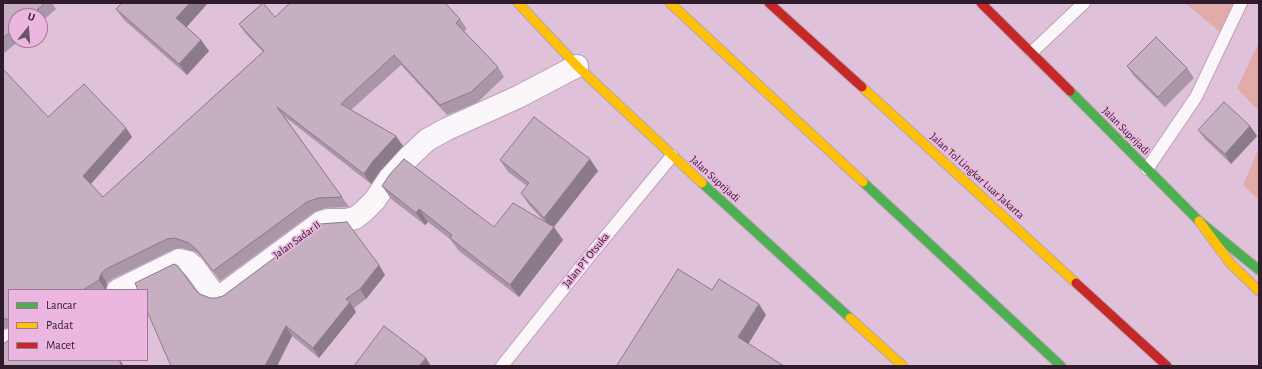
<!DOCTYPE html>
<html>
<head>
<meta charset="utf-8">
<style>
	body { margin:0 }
	#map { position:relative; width:1262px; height:369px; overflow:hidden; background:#dfc2d9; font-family:"Alegreya Sans",sans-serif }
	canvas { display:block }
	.frame { position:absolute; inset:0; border:4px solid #2f1b2c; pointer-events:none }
	.legend { position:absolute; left:8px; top:289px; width:140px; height:72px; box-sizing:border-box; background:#ebb6e0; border:1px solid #a07898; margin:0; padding:5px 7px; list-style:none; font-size:12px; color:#2f1b2c }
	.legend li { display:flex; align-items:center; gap:8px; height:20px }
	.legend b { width:20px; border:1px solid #a07898 }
	.north { position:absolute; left:8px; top:8px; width:40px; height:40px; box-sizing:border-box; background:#ebb6e0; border:1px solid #a07898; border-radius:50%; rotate:17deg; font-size:11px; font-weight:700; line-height:16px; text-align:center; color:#2f1b2c }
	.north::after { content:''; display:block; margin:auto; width:14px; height:18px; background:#6d5569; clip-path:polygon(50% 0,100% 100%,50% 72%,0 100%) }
</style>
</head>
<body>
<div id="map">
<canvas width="1262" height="369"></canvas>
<div class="frame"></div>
<ul class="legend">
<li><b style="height:5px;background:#4caf50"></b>Lancar</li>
<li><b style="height:5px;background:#ffc107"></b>Padat</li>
<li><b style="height:5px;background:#c62828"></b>Macet</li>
</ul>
<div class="north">U</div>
</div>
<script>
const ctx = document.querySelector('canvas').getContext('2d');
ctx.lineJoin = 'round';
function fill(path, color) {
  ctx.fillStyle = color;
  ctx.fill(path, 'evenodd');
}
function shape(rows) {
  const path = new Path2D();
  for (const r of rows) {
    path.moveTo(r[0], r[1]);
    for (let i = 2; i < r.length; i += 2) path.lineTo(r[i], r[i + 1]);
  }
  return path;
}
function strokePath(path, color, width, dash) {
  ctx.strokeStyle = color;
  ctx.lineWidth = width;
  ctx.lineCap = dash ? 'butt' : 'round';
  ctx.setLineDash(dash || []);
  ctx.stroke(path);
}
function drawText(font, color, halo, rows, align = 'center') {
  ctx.font = font + ' "Alegreya Sans",sans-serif';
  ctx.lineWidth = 3.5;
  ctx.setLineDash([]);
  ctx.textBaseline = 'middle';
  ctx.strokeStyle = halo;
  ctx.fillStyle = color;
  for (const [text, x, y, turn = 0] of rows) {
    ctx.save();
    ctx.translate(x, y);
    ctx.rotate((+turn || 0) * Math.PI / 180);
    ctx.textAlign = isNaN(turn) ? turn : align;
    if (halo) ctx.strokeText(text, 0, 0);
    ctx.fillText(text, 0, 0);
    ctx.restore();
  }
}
fill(shape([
	[1185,3,1245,3,1231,41],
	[1259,42,1259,111,1237,88],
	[1259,148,1259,200,1243,185]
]), '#e3aaaa');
const lane = shape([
	[1032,52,1084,3],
	[1147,169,1196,97,1241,3],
	[502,366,592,253,672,156]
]);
const street = shape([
	[118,290,179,260,188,262,194,267,213,293,217,295,222,295,321,222,328,220,346,220,355,218,363,212,375,200,389,179,409,157,427,140,447,129,518,97,577,66],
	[3,343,9,340]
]);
const fast = shape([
	[1070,91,1199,221,1259,270],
	[863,182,1061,366],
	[702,183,850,318]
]);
const slow = shape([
	[518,3,577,66,702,183],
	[670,3,863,182],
	[862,87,1076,283],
	[1199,221,1231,264,1259,291],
	[850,318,903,366]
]);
const jam = shape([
	[769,3,862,87],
	[981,3,1070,91],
	[1076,283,1167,366]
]);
strokePath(lane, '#b9a2b4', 14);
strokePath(street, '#b9a2b4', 24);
strokePath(fast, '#b9a2b4', 11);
strokePath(slow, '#b9a2b4', 11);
strokePath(jam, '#b9a2b4', 11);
strokePath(lane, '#faf6f9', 12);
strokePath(street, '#faf6f9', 22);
strokePath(fast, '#4caf50', 9);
strokePath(slow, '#ffc107', 9);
strokePath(jam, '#c62828', 9);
fill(shape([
	[3,3,52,3,56,9,40,23,40,16,16,16,16,40,20,40,3,54],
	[122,3,208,3,186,27,201,40,209,51,187,75,124,20,116,9],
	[275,17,460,19,467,29,464,31,498,67,504,77,478,102,447,115,401,65,351,110,403,146,380,171,371,184,285,117,349,207,325,208,314,212,220,281,204,259,196,252,182,248,174,249,112,279,107,283,105,290,9,290,9,328,3,329,3,69,48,117,126,128,132,137,91,184,103,197,263,52,246,34,239,24],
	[1127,66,1187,68,1194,78,1165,107,1134,76],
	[1250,126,1257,136,1231,164,1205,139,1198,130],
	[590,159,598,171,554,227,563,240,519,297,459,251,450,239,428,222,425,225,391,199,382,186,494,227,545,222,529,205,521,193,527,186,508,172,500,160],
	[385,275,366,299,354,308,356,312,319,358,292,336,277,366,171,366,196,291,200,294,210,298,216,298]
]), '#aa96a6');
fill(shape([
	[190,3,208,3,184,30,176,18],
	[201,40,209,51,187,75,179,64],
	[1250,126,1257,136,1231,164,1225,154],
	[126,128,132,137,89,186,83,176],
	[396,136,403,146,380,171,371,184,364,174,373,161],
	[590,159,598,171,552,229,544,218],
	[419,209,428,222,425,225,416,213],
	[554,227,563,240,519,297,510,285],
	[379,265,385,275,366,299,360,289],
	[101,274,107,283,106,290,99,280],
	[350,302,356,312,319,358,313,348],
	[759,304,766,315,746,348,738,337],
	[286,326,292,336,277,366,265,366],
	[426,358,431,366,419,366],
	[119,360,120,360,124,366,122,366]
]), '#8b7a87');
const building = shape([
	[3,3,45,3,30,16,16,16,16,27,3,38,3,3],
	[122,3,190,3,176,18,201,40,179,64,116,9,122,3],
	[263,3,275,17,290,3,445,3,460,19,456,23,498,67,471,92,440,105,394,55,341,104,396,136,373,161,364,174,277,107,342,197,318,198,307,202,213,271,197,250,189,243,175,238,167,239,106,269,101,274,99,280,83,290,9,290,9,320,3,318,3,69,48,117,84,84,126,128,83,176,103,197,264,51,239,24,263,3],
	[1156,37,1187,68,1158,97,1127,66,1156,37],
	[1224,102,1250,126,1225,154,1198,130,1224,102],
	[534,117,590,159,544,218,521,193,529,183,500,160,534,117],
	[404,159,494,227,513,203,554,227,510,285,450,238,452,235,419,209,416,213,382,186,390,174,404,159],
	[347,222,379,265,360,289,346,299,350,302,313,348,286,326,265,366,171,366,147,311,147,290,138,290,135,283,174,264,178,266,196,291,200,294,210,298,216,298,223,296,320,224,347,222],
	[678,269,712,290,719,279,759,304,738,337,784,366,618,366,617,365,678,269],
	[384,326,426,358,419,366,354,366,384,326],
	[9,340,9,360,119,360,122,366,3,366,3,344,9,340]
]);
fill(building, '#c6afc1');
strokePath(building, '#8b7a87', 1);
drawText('11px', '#2f1b2c', '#ebb6e0', [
	["Jalan Suprijadi",1126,131,45],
	["Jalan Tol Lingkar Luar Jakarta",977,176,42],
	["Jalan Suprijadi",715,179,42],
	["Jalan Sadar II",297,240,-36],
	["Jalan PT Otsuka",586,260,-51]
]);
</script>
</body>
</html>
